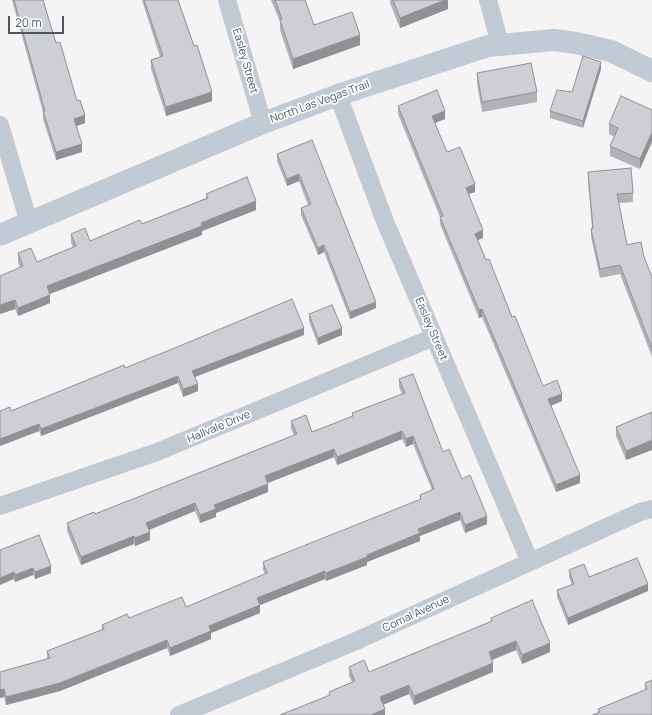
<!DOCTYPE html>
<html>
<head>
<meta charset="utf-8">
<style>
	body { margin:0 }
	#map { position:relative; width:652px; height:715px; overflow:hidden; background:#f5f3f3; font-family:Manrope,sans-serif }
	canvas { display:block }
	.scale { position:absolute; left:8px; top:16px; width:56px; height:18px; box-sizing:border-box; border:2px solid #4a5661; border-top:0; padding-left:5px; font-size:12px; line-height:14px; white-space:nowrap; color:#4a5661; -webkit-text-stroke:3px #fff; paint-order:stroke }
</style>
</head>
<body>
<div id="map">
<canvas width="652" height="715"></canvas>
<div class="scale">20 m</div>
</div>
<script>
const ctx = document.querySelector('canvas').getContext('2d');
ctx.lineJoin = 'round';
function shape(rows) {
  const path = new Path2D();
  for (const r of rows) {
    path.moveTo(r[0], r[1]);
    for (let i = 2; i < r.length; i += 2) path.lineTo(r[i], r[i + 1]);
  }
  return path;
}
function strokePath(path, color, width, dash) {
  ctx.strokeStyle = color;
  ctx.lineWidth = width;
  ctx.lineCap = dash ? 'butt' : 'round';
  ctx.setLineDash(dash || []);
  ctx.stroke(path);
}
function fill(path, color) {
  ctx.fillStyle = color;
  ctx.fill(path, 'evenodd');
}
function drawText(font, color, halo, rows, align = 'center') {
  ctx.font = font + ' Manrope,sans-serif';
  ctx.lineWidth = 3.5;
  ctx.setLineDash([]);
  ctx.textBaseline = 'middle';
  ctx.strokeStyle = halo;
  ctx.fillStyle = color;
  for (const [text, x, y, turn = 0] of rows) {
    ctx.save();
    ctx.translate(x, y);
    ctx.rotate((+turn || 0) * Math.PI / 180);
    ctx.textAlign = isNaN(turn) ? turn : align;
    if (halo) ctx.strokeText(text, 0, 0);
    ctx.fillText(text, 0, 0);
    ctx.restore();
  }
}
strokePath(shape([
	[227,0,263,123],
	[488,0,500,44],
	[338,95,384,219,530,562],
	[0,125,29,223],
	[0,506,157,452,434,337],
	[179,715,356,641,530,562,640,512,652,509]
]), '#c1cad2', 18);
strokePath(shape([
	[0,235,263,123,338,95,488,46,554,40,576,43,611,51,652,71]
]), '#c1cbd6', 22);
fill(shape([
	[12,0,43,0,56,43,85,123,76,126,82,152,56,160,43,119,43,112],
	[142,0,178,0,212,101,166,116,151,69,151,60,160,57],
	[271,0,305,0,314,25,360,45,293,69,280,30,280,22],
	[390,0,448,0,448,9,400,28,390,3],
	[601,69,583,128,550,118,550,111],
	[477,73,537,92,537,102,482,112,477,83],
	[398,106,445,119,435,123,447,152,475,192,469,194,483,238,478,240,486,260,543,386,562,401,551,405,580,483,556,492,482,317,479,318,440,224,440,217,398,114],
	[652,110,640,169,610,156,610,146,615,137,609,134,609,124],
	[312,140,376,308,350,319,324,252,318,255,301,215,301,208,308,205,299,181,287,186,277,161,277,154],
	[588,172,633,193,633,202,619,203,627,245,644,257,652,277,652,357,620,274,600,278,591,237,591,229,592,228,588,181],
	[206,194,256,210,202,231,202,235,50,294,50,303,18,316,15,309,0,314,20,268,18,262,18,253,37,262,73,247,71,243,71,234,90,241,142,224,206,198],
	[309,314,342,335,318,345,309,321],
	[304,335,195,377,198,391,183,397,178,383,41,436,39,431,0,446,0,411,11,411,125,368],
	[399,379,443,452,462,479,487,524,465,533,460,520,420,536,420,541,367,562,367,565,326,581,325,579,260,605,260,613,211,633,211,639,170,656,167,648,60,691,6,705,4,697,0,698,0,672,47,659,47,651,102,630,102,625,129,618,186,607,265,574,263,570,263,562,420,500,420,495,432,490,413,444,406,447,402,439,337,465,334,457,268,483,268,492,216,513,216,517,200,523,195,511,149,530,150,540,135,546,134,544,81,565,67,531,67,523,95,514,294,435,291,429,291,421,312,432,352,416,352,413,402,394,399,387],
	[652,412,626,460,616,436,616,427],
	[0,550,51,573,35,579,33,575,15,582],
	[569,570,589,577,648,591,568,625,557,597,557,590,572,585,569,577],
	[491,618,550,652,522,664,516,650,492,660,493,672,414,705,409,694,383,705,385,715,329,695,329,692,352,682,349,676,349,667,369,672,491,622],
	[652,680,652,715,598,713,598,709,645,690,645,683]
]), '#b0b2b7');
fill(shape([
	[445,0,448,0,448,9,400,28,400,18],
	[360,35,360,45,293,69,293,59],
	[601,62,601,69,583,128,583,121],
	[212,92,212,101,166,116,166,107],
	[445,111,445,119,432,124,432,116],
	[85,115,85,123,74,127,74,119],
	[652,132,652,142,640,169,640,159],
	[82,144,82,152,56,160,56,152],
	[299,174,299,181,287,186,287,179],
	[475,184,475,192,466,195,466,188],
	[256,201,256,210,202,231,202,235,47,295,47,286],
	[483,230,483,238,475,241,475,234],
	[324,245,324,252,318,255,318,248],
	[50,295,50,303,18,316,18,308],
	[15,300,15,309,0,314,0,305],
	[376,302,376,308,350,319,350,312],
	[482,309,482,317,479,318,479,310],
	[304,328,304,335,192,378,192,371],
	[342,328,342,335,318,345,318,338],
	[178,376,178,383,41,436,41,429],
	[198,384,198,391,183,397,183,389],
	[562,394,562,401,548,407,548,399],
	[39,424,39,431,0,446,0,439],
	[402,431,402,439,337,465,337,457],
	[413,436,413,444,406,447,406,439],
	[652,440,652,450,626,460,626,451],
	[334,449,334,457,265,484,265,476],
	[580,475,580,483,556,492,556,485],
	[268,484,268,492,216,513,216,517,200,523,200,515,214,505],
	[195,503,195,511,146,531,146,523],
	[460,512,460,520,420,536,420,541,367,562,367,565,326,581,326,573,367,555,418,529],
	[487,516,487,524,465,533,465,525],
	[150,532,150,540,135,546,135,538],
	[134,536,134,544,81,565,81,557],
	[51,566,51,573,35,579,35,572],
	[33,568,33,575,15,582,15,575],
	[325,571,325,579,260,605,260,613,211,633,211,639,170,656,170,648,257,598],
	[14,572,14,579,0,585,0,578],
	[648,584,648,591,568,625,568,618],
	[167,640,167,648,60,691,6,705,6,697],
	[516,641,516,650,489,661,489,652],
	[550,643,550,652,522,664,522,655],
	[493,663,493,672,414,705,414,696],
	[409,685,409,694,380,706,380,697],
	[4,689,4,697,0,698,0,690],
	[385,709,385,715,371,715]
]), '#909195');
const building = shape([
	[14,0,43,0,56,43,60,42,77,101,80,100,85,115,74,119,82,144,56,152,43,111,45,111,14,0],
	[144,0,178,0,194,46,197,45,212,92,166,107,151,60,163,56,144,0],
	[275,0,305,0,314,25,352,12,360,35,293,59,280,20,282,19,275,0],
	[393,0,445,0,400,18,393,0],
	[583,56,601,62,583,121,550,111,557,90,572,92,583,56],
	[531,63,537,92,482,102,477,73,531,63],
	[437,90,445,111,432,116,447,152,460,147,475,184,466,188,483,230,475,234,486,260,489,259,512,317,515,316,543,386,557,380,562,394,548,399,580,475,556,485,482,309,479,310,440,217,443,216,398,106,437,90],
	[621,96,652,110,652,132,640,159,610,146,618,128,609,124,621,96],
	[312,140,376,302,350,312,324,245,318,248,301,208,311,204,299,174,287,179,277,154,312,140],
	[631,168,633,193,617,194,627,245,641,242,644,257,652,277,652,348,620,265,600,269,591,229,593,228,588,172,631,168],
	[247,177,256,201,201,223,202,226,47,286,50,295,18,308,15,300,0,305,0,276,23,266,18,253,31,248,37,262,76,246,71,234,85,228,90,241,140,220,142,224,208,198,206,194,247,177],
	[292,299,304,328,192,371,198,384,183,389,178,376,41,429,39,424,0,439,0,411,10,407,11,411,124,365,125,368,182,345,292,299],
	[332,305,342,328,318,338,309,314,332,305],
	[413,374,443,452,449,449,462,479,470,475,487,516,465,525,460,512,418,529,420,533,367,555,367,557,326,573,325,571,257,598,260,605,209,626,211,631,170,648,167,640,60,683,6,697,4,689,0,690,0,672,50,658,47,651,104,629,102,625,127,614,129,618,182,597,186,607,267,573,263,562,421,499,420,495,434,489,413,436,406,439,402,431,337,457,334,449,265,476,268,484,214,505,216,509,200,515,195,503,146,523,150,532,135,538,134,536,81,557,67,523,94,512,95,514,297,434,291,421,306,415,312,432,353,416,352,413,405,393,399,379,413,374],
	[652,412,652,440,626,451,616,427,652,412],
	[39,535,51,566,35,572,33,568,15,575,14,572,0,578,0,550,39,535],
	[637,558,648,584,568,618,557,590,574,584,569,570,584,564,589,577,637,558],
	[532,600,550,643,522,655,516,641,489,652,493,663,414,696,409,685,380,697,385,709,371,715,280,715,330,695,329,692,355,681,349,667,364,660,369,672,492,621,491,618,532,600],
	[652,680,652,715,592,715,600,712,598,709,647,689,645,683,652,680]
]);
fill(building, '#cdcfd5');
strokePath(building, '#909195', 1);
drawText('11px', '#4a5661', '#fff', [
	["Easley Street",245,61,74],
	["North Las Vegas Trail",320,102,-20],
	["Easley Street",431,329,67],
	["Hallvale Drive",219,427,-23],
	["Comal Avenue",416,614,-25]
]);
</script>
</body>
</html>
